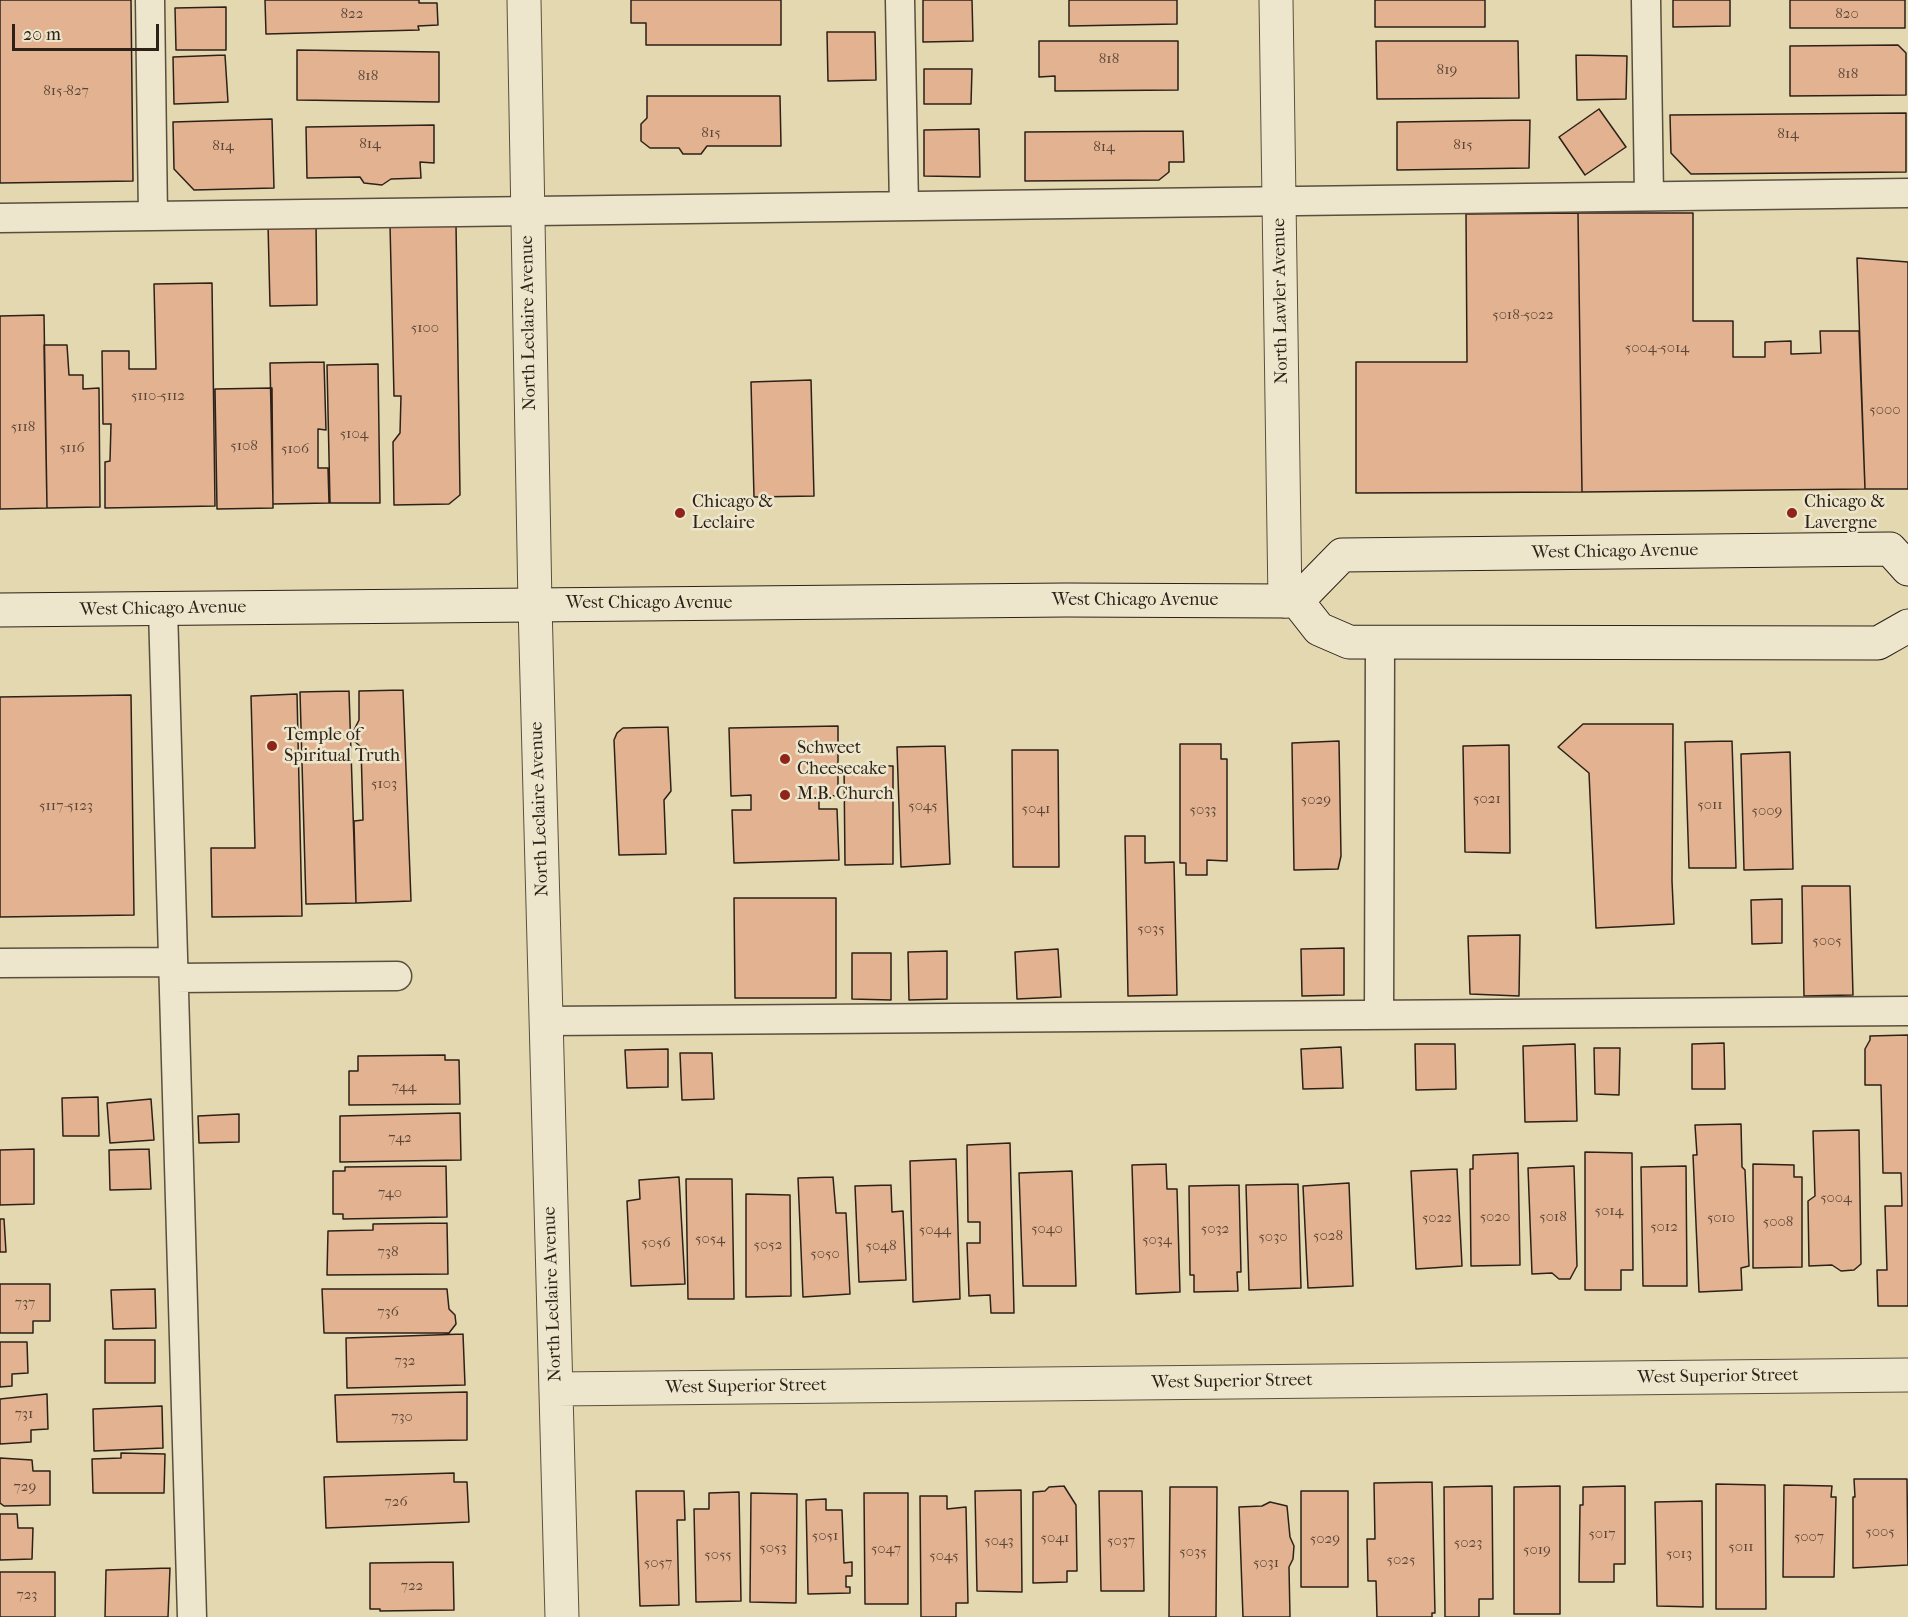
<!DOCTYPE html>
<html>
<head>
<meta charset="utf-8">
<style>
	body { margin:0 }
	#map { position:relative; width:1908px; height:1617px; overflow:hidden; background:#e3d8b0; font-family:"IM FELL French Canon",serif }
	canvas { display:block }
	.scale { position:absolute; left:12px; top:24px; width:147px; height:27px; box-sizing:border-box; border:3px solid #2d2118; border-top:0; padding-left:8px; font-size:18px; line-height:21px; white-space:nowrap; color:#2d2118; -webkit-text-stroke:4px #ede6cc; paint-order:stroke }
</style>
</head>
<body>
<div id="map">
<canvas width="1908" height="1617"></canvas>
<div class="scale">20 m</div>
</div>
<script>
const ctx = document.querySelector('canvas').getContext('2d');
ctx.lineJoin = 'round';
function fill(path, color) {
  ctx.fillStyle = color;
  ctx.fill(path, 'evenodd');
}
function shape(rows) {
  const path = new Path2D();
  for (const r of rows) {
    path.moveTo(r[0], r[1]);
    for (let i = 2; i < r.length; i += 2) path.lineTo(r[i], r[i + 1]);
  }
  return path;
}
function strokePath(path, color, width, dash) {
  ctx.strokeStyle = color;
  ctx.lineWidth = width;
  ctx.lineCap = dash ? 'butt' : 'round';
  ctx.setLineDash(dash || []);
  ctx.stroke(path);
}
function drawText(font, color, halo, rows, align = 'center') {
  ctx.font = font + ' "IM FELL French Canon",serif';
  ctx.lineWidth = 5;
  ctx.setLineDash([]);
  ctx.textBaseline = 'middle';
  ctx.strokeStyle = halo;
  ctx.fillStyle = color;
  for (const [text, x, y, turn = 0] of rows) {
    ctx.save();
    ctx.translate(x, y);
    ctx.rotate((+turn || 0) * Math.PI / 180);
    ctx.textAlign = isNaN(turn) ? turn : align;
    if (halo) ctx.strokeText(text, 0, 0);
    ctx.fillText(text, 0, 0);
    ctx.restore();
  }
}
const building = shape([
	[0,0,131,0,133,181,0,183,0,0],
	[265,0,419,0,419,3,437,3,438,25,418,26,419,30,266,34,265,0],
	[631,0,781,0,781,45,646,45,646,23,631,23,631,0],
	[923,0,972,0,973,41,923,42,923,0],
	[1069,0,1177,0,1177,24,1069,26,1069,0],
	[1375,0,1485,0,1485,27,1375,27,1375,0],
	[1673,0,1730,0,1730,26,1673,27,1673,0],
	[1790,0,1905,0,1905,28,1790,28,1790,0],
	[226,7,226,50,176,50,175,8,226,7],
	[827,32,875,32,876,80,828,81,827,32],
	[1039,41,1178,41,1178,90,1055,91,1055,76,1039,77,1039,41],
	[1376,41,1518,41,1519,98,1377,99,1376,41],
	[1898,45,1906,53,1906,95,1790,96,1790,46,1898,45],
	[297,50,439,52,439,102,297,100,297,50],
	[225,55,228,102,174,104,173,57,225,55],
	[1576,55,1627,56,1626,99,1577,100,1576,55],
	[924,69,972,69,971,104,924,104,924,69],
	[647,96,780,96,781,146,707,146,701,154,683,154,679,148,650,148,641,141,641,124,647,118,647,96],
	[1599,109,1626,147,1585,175,1559,137,1599,109],
	[1906,113,1906,172,1691,174,1671,153,1670,115,1906,113],
	[272,119,274,188,194,190,174,169,173,122,272,119],
	[1530,120,1529,168,1397,170,1397,122,1530,120],
	[434,125,434,163,420,162,421,178,391,179,382,185,364,183,360,177,307,178,306,127,434,125],
	[979,129,980,177,924,176,924,130,979,129],
	[1183,131,1184,162,1169,162,1169,172,1159,180,1025,181,1025,132,1183,131],
	[1578,213,1693,213,1693,321,1733,321,1733,357,1765,357,1765,342,1791,341,1791,354,1821,353,1820,331,1859,331,1865,489,1582,492,1578,213],
	[1578,213,1582,492,1356,493,1356,362,1467,362,1466,214,1578,213],
	[316,223,317,305,270,306,268,224,316,223],
	[456,224,460,495,449,504,394,505,393,442,400,433,401,396,394,396,390,225,456,224],
	[1857,258,1908,262,1908,489,1865,489,1857,258],
	[212,283,215,506,105,508,105,462,110,461,111,424,103,424,102,351,129,351,129,369,156,369,154,284,212,283],
	[44,315,47,508,0,509,0,316,44,315],
	[44,345,67,345,69,375,83,375,83,389,99,388,100,507,47,508,44,345],
	[324,362,326,430,318,429,318,468,328,468,329,503,273,504,270,363,324,362],
	[378,364,380,503,330,503,327,365,378,364],
	[811,380,814,496,754,497,751,382,811,380],
	[272,388,273,508,217,509,215,389,272,388],
	[403,690,411,901,356,903,354,821,363,820,361,747,354,741,354,730,359,720,359,691,403,690],
	[349,691,356,903,306,904,300,692,349,691],
	[297,694,302,916,212,917,211,848,255,848,251,696,297,694],
	[131,695,134,915,0,917,0,697,131,695],
	[1583,724,1673,724,1672,881,1674,924,1596,928,1589,773,1558,747,1583,724],
	[838,726,838,796,819,795,819,809,837,809,839,860,734,863,732,810,751,810,751,795,731,796,729,728,838,726],
	[668,727,671,791,664,800,666,854,619,855,614,740,617,733,623,728,668,727],
	[1339,741,1341,856,1338,869,1294,870,1292,743,1339,741],
	[1732,741,1736,868,1689,868,1685,742,1732,741],
	[1180,744,1221,744,1221,759,1227,759,1227,861,1207,860,1207,875,1186,875,1186,863,1180,863,1180,744],
	[1509,745,1510,853,1465,852,1463,746,1509,745],
	[945,746,950,864,901,867,897,747,945,746],
	[1012,750,1058,750,1059,867,1013,867,1012,750],
	[1790,752,1793,869,1744,870,1741,754,1790,752],
	[844,766,893,766,893,864,845,865,844,766],
	[1125,836,1145,836,1145,863,1174,862,1177,995,1128,996,1125,836],
	[1802,886,1850,886,1853,995,1804,996,1802,886],
	[734,898,836,898,836,998,735,998,734,898],
	[1782,899,1782,943,1752,944,1751,900,1782,899],
	[1520,935,1519,996,1470,994,1468,936,1520,935],
	[1344,948,1344,995,1302,996,1301,949,1344,948],
	[1058,949,1061,997,1017,999,1015,952,1058,949],
	[947,951,947,999,909,1000,908,952,947,951],
	[852,953,891,953,891,1000,852,999,852,953],
	[1908,1035,1908,1306,1878,1306,1877,1270,1887,1270,1885,1206,1902,1206,1901,1173,1883,1173,1881,1085,1865,1085,1865,1049,1870,1040,1870,1036,1908,1035],
	[1724,1043,1725,1089,1692,1089,1692,1044,1724,1043],
	[1415,1044,1455,1044,1456,1089,1416,1090,1415,1044],
	[1575,1044,1577,1121,1525,1122,1523,1046,1575,1044],
	[1341,1047,1343,1088,1303,1089,1301,1049,1341,1047],
	[1594,1048,1620,1048,1619,1095,1595,1094,1594,1048],
	[668,1049,668,1087,627,1088,625,1050,668,1049],
	[680,1053,712,1053,714,1099,682,1100,680,1053],
	[445,1055,445,1060,459,1060,460,1104,349,1105,349,1071,358,1071,358,1056,445,1055],
	[98,1097,99,1136,63,1136,62,1098,98,1097],
	[151,1099,154,1140,110,1143,107,1103,151,1099],
	[460,1113,461,1160,340,1162,340,1116,460,1113],
	[239,1114,239,1142,199,1143,198,1116,239,1114],
	[1741,1124,1742,1167,1745,1170,1749,1266,1741,1268,1742,1290,1699,1292,1693,1155,1697,1155,1695,1125,1741,1124],
	[1859,1130,1861,1264,1854,1270,1841,1271,1832,1265,1809,1266,1808,1201,1815,1196,1813,1131,1859,1130],
	[1010,1143,1014,1313,991,1313,990,1295,969,1296,967,1243,980,1243,980,1222,968,1222,967,1145,1010,1143],
	[34,1149,34,1204,0,1205,0,1150,34,1149],
	[149,1149,151,1189,110,1190,109,1150,149,1149],
	[1585,1152,1632,1153,1633,1270,1621,1270,1621,1290,1585,1290,1585,1152],
	[1518,1153,1520,1265,1471,1266,1470,1169,1473,1169,1473,1155,1518,1153],
	[956,1159,960,1299,913,1302,910,1161,956,1159],
	[1166,1164,1167,1189,1177,1189,1180,1292,1136,1294,1132,1165,1166,1164],
	[1753,1164,1794,1165,1794,1177,1802,1177,1802,1267,1753,1268,1753,1164],
	[446,1166,447,1217,343,1219,343,1214,333,1214,333,1171,345,1171,345,1167,446,1166],
	[1574,1166,1577,1266,1570,1279,1559,1279,1552,1273,1532,1274,1528,1168,1574,1166],
	[1686,1166,1687,1286,1643,1286,1641,1167,1686,1166],
	[1457,1169,1462,1266,1416,1269,1411,1171,1457,1169],
	[1072,1171,1076,1286,1023,1286,1019,1173,1072,1171],
	[679,1177,685,1284,631,1286,627,1201,640,1199,639,1180,679,1177],
	[833,1177,836,1213,846,1213,850,1294,803,1297,798,1178,833,1177],
	[686,1179,732,1179,734,1299,688,1299,686,1179],
	[1349,1183,1353,1286,1308,1288,1303,1186,1349,1183],
	[1298,1184,1301,1288,1249,1290,1246,1185,1298,1184],
	[891,1185,892,1212,903,1211,906,1280,859,1282,855,1186,891,1185],
	[1239,1185,1241,1272,1237,1272,1238,1291,1194,1292,1194,1275,1190,1275,1189,1186,1239,1185],
	[746,1194,790,1195,791,1296,746,1297,746,1194],
	[0,1219,4,1219,6,1252,0,1252,0,1219],
	[447,1223,448,1274,327,1275,328,1231,373,1230,373,1224,447,1223],
	[0,1284,50,1284,50,1321,33,1321,33,1333,0,1333,0,1284],
	[155,1289,156,1328,113,1329,111,1290,155,1289],
	[322,1289,447,1289,449,1309,455,1315,456,1324,449,1333,324,1333,322,1289],
	[463,1334,465,1385,347,1388,346,1338,463,1334],
	[105,1340,155,1340,155,1383,105,1383,105,1340],
	[0,1342,27,1342,28,1373,12,1374,12,1386,0,1387,0,1342],
	[467,1392,467,1440,337,1442,335,1395,467,1392],
	[47,1394,48,1429,31,1430,31,1442,0,1444,0,1399,47,1394],
	[162,1406,163,1448,94,1451,93,1409,162,1406],
	[121,1453,165,1454,164,1493,93,1493,92,1459,121,1458,121,1453],
	[0,1458,32,1460,33,1471,50,1471,50,1505,4,1506,0,1503,0,1458],
	[454,1473,454,1482,467,1482,469,1522,326,1528,324,1477,454,1473],
	[1854,1479,1907,1479,1908,1565,1853,1568,1853,1497,1855,1497,1854,1479],
	[1432,1482,1435,1613,1432,1613,1432,1617,1377,1617,1376,1581,1368,1581,1367,1539,1375,1539,1374,1483,1432,1482],
	[1716,1484,1765,1485,1766,1609,1716,1609,1716,1484],
	[1784,1485,1832,1486,1831,1497,1836,1497,1834,1577,1783,1577,1784,1485],
	[1064,1486,1076,1505,1077,1571,1067,1571,1067,1582,1033,1583,1033,1492,1045,1491,1049,1487,1064,1486],
	[1492,1486,1493,1599,1479,1599,1479,1617,1445,1617,1444,1487,1492,1486],
	[1560,1486,1560,1614,1514,1614,1514,1487,1560,1486],
	[1625,1486,1625,1564,1614,1564,1614,1582,1579,1582,1580,1505,1583,1505,1583,1487,1625,1486],
	[1170,1487,1217,1487,1216,1617,1169,1617,1170,1487],
	[1021,1490,1022,1592,977,1591,975,1491,1021,1490],
	[636,1491,684,1491,685,1520,677,1520,679,1605,640,1606,636,1491],
	[1099,1491,1142,1491,1144,1591,1101,1591,1099,1491],
	[1301,1491,1348,1491,1348,1587,1301,1587,1301,1491],
	[739,1492,741,1601,696,1602,694,1509,709,1509,709,1493,739,1492],
	[751,1493,797,1494,796,1603,750,1602,751,1493],
	[864,1493,908,1493,908,1604,865,1604,864,1493],
	[920,1496,947,1496,947,1509,966,1507,968,1603,956,1603,956,1617,921,1617,920,1496],
	[826,1499,826,1510,842,1510,844,1563,852,1562,852,1576,846,1576,846,1587,850,1587,850,1593,808,1594,806,1500,826,1499],
	[1702,1501,1703,1607,1657,1606,1655,1502,1702,1501],
	[1270,1502,1287,1506,1290,1537,1294,1546,1293,1559,1289,1567,1290,1617,1243,1617,1239,1507,1262,1506,1270,1502],
	[0,1514,17,1514,18,1528,33,1528,32,1559,0,1560,0,1514],
	[453,1562,454,1610,380,1611,380,1609,370,1609,370,1563,453,1562],
	[170,1568,168,1617,105,1617,106,1570,170,1568],
	[0,1572,55,1572,55,1617,0,1617,0,1572]
]);
fill(building, '#e2b291');
strokePath(building, '#2d2118', 1.5);
const service = shape([
	[150,0,153,216],
	[900,0,904,206],
	[1646,0,1649,196],
	[0,218,1908,193],
	[163,609,192,1617],
	[0,963,173,962],
	[175,978,397,976],
	[1379,1015,1380,642],
	[546,1021,1908,1011]
]);
const minor = shape([
	[524,0,535,605,562,1617],
	[1276,0,1285,601],
	[556,1389,1908,1375]
]);
const secondary = shape([
	[1297,601,1319,629,1349,642,1878,643,1908,626],
	[0,610,1066,600,1285,601,1297,601,1342,555,1890,549,1908,569]
]);
strokePath(service, '#5a4f3e', 31);
strokePath(minor, '#5a4f3e', 35);
strokePath(secondary, '#2d2118', 35);
strokePath(service, '#ede6cc', 28);
strokePath(minor, '#ede6cc', 33);
strokePath(secondary, '#ede6cc', 33);
for (const [x, y, r, color] of [
	[680,513,6,"#8f2418"],
	[1792,513,6,"#8f2418"],
	[272,746,6,"#8f2418"],
	[785,759,6,"#8f2418"],
	[785,795,6,"#8f2418"]
]) {
  const dot = new Path2D();
  dot.arc(x, y, r, 0, 2 * Math.PI);
  ctx.fillStyle = color;
  ctx.fill(dot);
  strokePath(dot, '#ede6cc', 2);
}
drawText('15px', '#5a4536', null, [
	["822",352,14],
	["820",1847,14],
	["818",1109,59],
	["819",1447,70],
	["818",1848,74],
	["818",368,76],
	["815-827",66,91],
	["815",711,133],
	["814",1788,134],
	["814",370,144],
	["815",1463,145],
	["814",223,146],
	["814",1104,147],
	["5018-5022",1523,315],
	["5100",425,328],
	["5004-5014",1657,348],
	["5110-5112",158,396],
	["5000",1885,410],
	["5118",23,427],
	["5104",354,434],
	["5108",244,446],
	["5116",72,448],
	["5106",295,449],
	["5103",384,784],
	["5021",1487,799],
	["5029",1316,800],
	["5011",1710,805],
	["5117-5123",66,806],
	["5045",923,806],
	["5041",1036,809],
	["5033",1203,810],
	["5009",1767,811],
	["5035",1151,929],
	["5005",1827,941],
	["744",404,1087],
	["742",400,1138],
	["740",390,1193],
	["5004",1836,1198],
	["5014",1609,1211],
	["5020",1495,1217],
	["5018",1553,1217],
	["5022",1437,1218],
	["5010",1721,1218],
	["5008",1778,1222],
	["5012",1664,1227],
	["5040",1047,1229],
	["5032",1215,1229],
	["5044",935,1230],
	["5028",1328,1236],
	["5030",1273,1237],
	["5054",710,1239],
	["5034",1157,1240],
	["5056",656,1243],
	["5052",768,1245],
	["5048",881,1246],
	["738",388,1252],
	["5050",825,1254],
	["737",25,1303],
	["736",388,1312],
	["732",405,1361],
	["731",24,1414],
	["730",402,1417],
	["729",25,1487],
	["726",396,1502],
	["5005",1880,1532],
	["5017",1602,1534],
	["5051",825,1536],
	["5007",1809,1537],
	["5041",1055,1538],
	["5029",1325,1539],
	["5043",999,1541],
	["5037",1121,1541],
	["5023",1468,1543],
	["5011",1741,1547],
	["5053",773,1548],
	["5047",886,1549],
	["5019",1537,1550],
	["5035",1193,1552],
	["5013",1679,1554],
	["5055",718,1555],
	["5045",944,1556],
	["5025",1401,1560],
	["5057",658,1563],
	["5031",1266,1563],
	["722",412,1586],
	["723",27,1595]
]);
drawText('18px', '#2d2118', '#ede6cc', [
	["North Lawler Avenue",1281,301,-91],
	["North Leclaire Avenue",529,323,-91],
	["West Chicago Avenue",1615,552,-1],
	["West Chicago Avenue",1135,601],
	["West Chicago Avenue",649,604],
	["West Chicago Avenue",163,609,-1],
	["North Leclaire Avenue",540,809,-92],
	["North Leclaire Avenue",553,1294,-92],
	["West Superior Street",1718,1377,-1],
	["West Superior Street",1232,1382,-1],
	["West Superior Street",746,1387,-1]
]);
drawText('18px', '#2d2118', '#ede6cc', [
	["Chicago &",692,503],
	["Leclaire",692,524],
	["Chicago &",1804,503],
	["Lavergne",1804,524],
	["Temple of",284,736],
	["Spiritual Truth",284,757],
	["Schweet",797,749],
	["Cheesecake",797,770],
	["M.B. Church",797,795]
], 'left');
</script>
</body>
</html>
